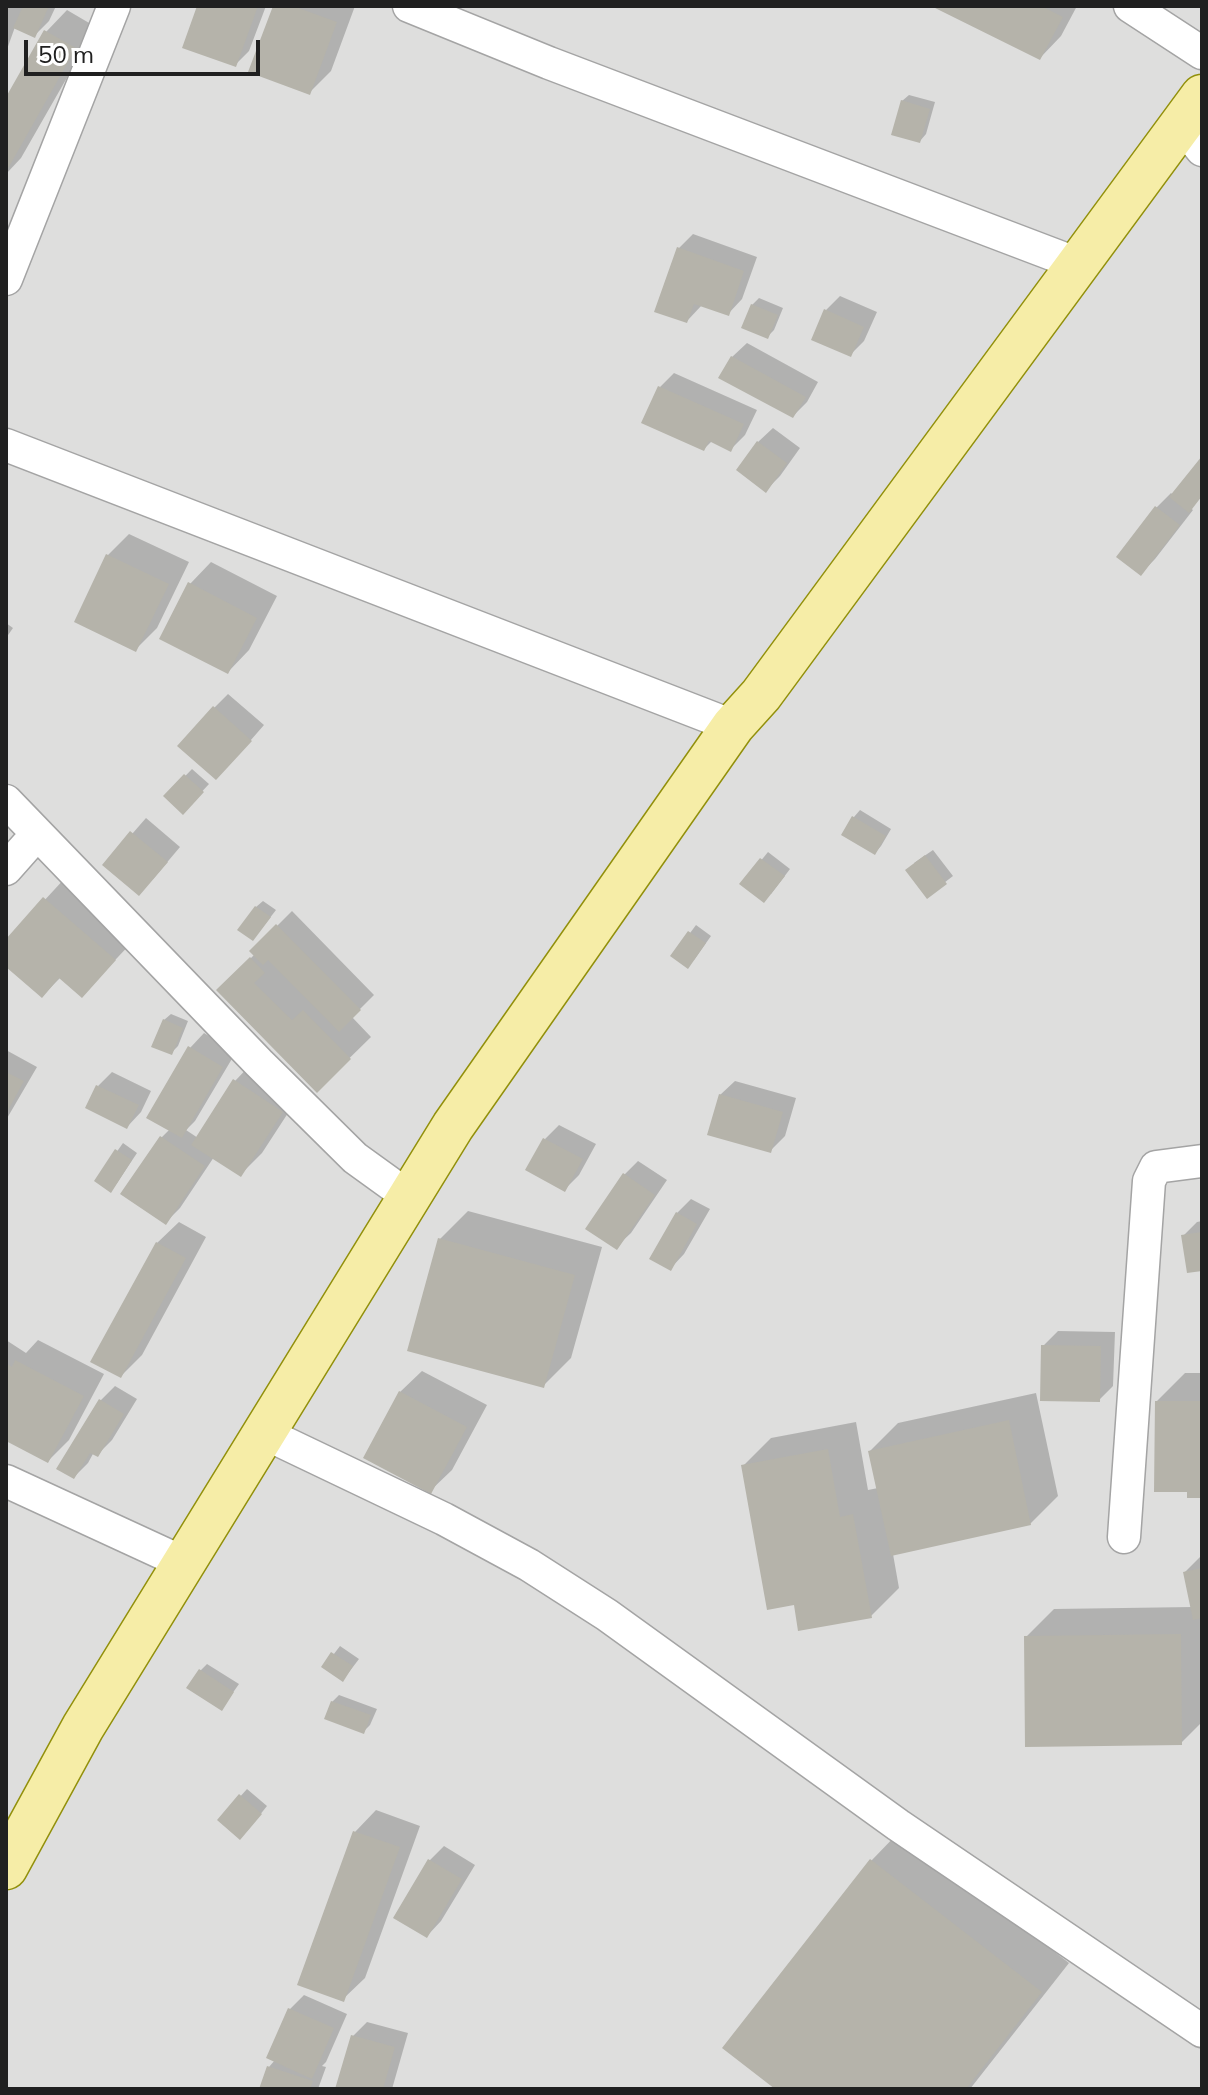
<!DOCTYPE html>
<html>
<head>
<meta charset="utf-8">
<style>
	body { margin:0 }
	#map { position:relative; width:1208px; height:2095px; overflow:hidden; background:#f0f0e7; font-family:Mulish,sans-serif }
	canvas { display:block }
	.frame { position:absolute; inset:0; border:8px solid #202020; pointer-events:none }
	.scale { position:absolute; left:24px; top:40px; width:236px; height:36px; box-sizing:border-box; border:4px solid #202020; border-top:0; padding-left:10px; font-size:24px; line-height:28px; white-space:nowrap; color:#202020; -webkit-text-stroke:6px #fff; paint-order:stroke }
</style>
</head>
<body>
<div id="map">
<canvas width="1208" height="2095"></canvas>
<div class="frame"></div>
<div class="scale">50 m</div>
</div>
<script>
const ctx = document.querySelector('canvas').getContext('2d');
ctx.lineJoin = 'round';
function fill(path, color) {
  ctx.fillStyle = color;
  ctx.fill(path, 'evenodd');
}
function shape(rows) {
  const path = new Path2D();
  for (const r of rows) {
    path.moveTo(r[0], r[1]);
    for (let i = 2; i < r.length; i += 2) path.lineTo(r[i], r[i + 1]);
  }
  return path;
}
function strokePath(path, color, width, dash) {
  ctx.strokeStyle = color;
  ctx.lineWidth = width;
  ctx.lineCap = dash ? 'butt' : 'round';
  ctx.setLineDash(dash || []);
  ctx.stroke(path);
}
fill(shape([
	[6,6,1202,6,1202,2089,6,2089]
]), '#dededd');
fill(shape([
	[6,6,56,6,49,21,35,35,15,27,6,52],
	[199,6,266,6,249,51,235,65],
	[275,6,355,6,331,71,309,93],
	[936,6,1077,6,1061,36,1040,58],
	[67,10,96,27,21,158,6,174,6,101,46,32],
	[909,95,935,102,926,134,920,141,902,101],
	[693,234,757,257,742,299,728,314,702,305,687,321,678,249],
	[840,296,877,312,864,341,850,355,826,310],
	[759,298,783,308,774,330,768,336,752,305],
	[747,343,818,382,807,402,793,416,732,357],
	[674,373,757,410,745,435,731,449,712,441,704,449,660,387],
	[773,428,800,448,780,476,766,490,758,442],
	[1202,460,1202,496,1190,508,1193,510,1155,559,1141,573,1119,557,1157,507,1171,493,1173,495],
	[129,534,189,562,157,628,136,649,77,621,108,555],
	[211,562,277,596,249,650,228,672,190,584],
	[6,623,13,628,6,638],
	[228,694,264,725,230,764,214,708],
	[192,769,209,784,183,812,166,796],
	[860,810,891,829,881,846,875,853,843,834,854,817],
	[146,818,180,847,153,879,105,865],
	[933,850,953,876,927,896,914,863],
	[768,852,790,869,771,894,742,884],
	[66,877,136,938,82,995,61,977,42,996,6,965,6,942],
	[263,901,276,910,259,932,256,907],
	[292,911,374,995,352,1017,371,1037,317,1090,219,990,255,954,252,951],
	[696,925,711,936,694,960,673,956],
	[171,1014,188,1021,178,1046,172,1052,164,1020],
	[204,1033,236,1052,195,1121,186,1130,198,1138,235,1081,256,1059,303,1090,262,1153,241,1174,214,1157,180,1208,166,1222,161,1138,170,1129,190,1048],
	[6,1050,37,1067,6,1120],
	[112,1072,151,1091,141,1112,127,1127,98,1086],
	[735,1081,796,1098,785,1136,771,1150,720,1095],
	[559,1125,596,1144,579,1175,565,1189,545,1139],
	[123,1143,137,1153,117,1183,111,1190,96,1181],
	[638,1161,667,1180,631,1233,616,1247,624,1175],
	[691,1199,710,1209,684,1254,670,1269,677,1213],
	[468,1211,602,1247,571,1358,543,1386,440,1239],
	[1202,1221,1202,1269,1183,1236,1197,1222],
	[179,1222,206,1237,142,1355,121,1376,157,1243],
	[1058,1331,1115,1332,1113,1386,1099,1400,1043,1346],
	[6,1340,26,1353,38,1340,104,1374,69,1440,48,1461,6,1439],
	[422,1371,487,1405,452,1470,430,1491,400,1392],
	[1185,1373,1202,1373,1202,1496,1157,1401],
	[115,1386,137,1399,112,1440,98,1454,94,1452,88,1463,74,1477,59,1469,101,1400],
	[1036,1393,1058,1496,1030,1524,893,1554,899,1588,871,1616,795,1603,743,1466,771,1438,856,1422,868,1490,878,1488,870,1451,898,1423],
	[1202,1555,1202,1722,1181,1743,1026,1637,1054,1609,1192,1607,1185,1572],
	[340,1646,359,1659,343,1680,324,1667],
	[207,1664,239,1684,222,1708,200,1671],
	[339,1695,377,1709,370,1725,363,1732,332,1702],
	[247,1789,267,1806,247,1831,220,1819],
	[376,1810,420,1826,365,1978,343,1999,355,1832],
	[899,1832,1069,1963,970,2089,778,2089,725,2047,872,1860],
	[444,1846,475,1865,441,1921,427,1936,429,1861],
	[304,1995,347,2014,326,2062,322,2066,326,2067,318,2089,261,2089,269,2067,275,2060,290,2009],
	[367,2022,408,2033,392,2089,338,2089,353,2036]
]), '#0003');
fill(shape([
	[23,6,49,6,35,38,13,28],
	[197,6,258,6,236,67,182,48],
	[273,6,293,6,337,22,310,95,248,72],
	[931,6,1041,6,1063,17,1040,60],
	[44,30,76,48,6,172,6,97],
	[901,100,930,109,920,143,891,135],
	[677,247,744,271,729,316,694,304,687,323,654,312],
	[751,304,778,315,768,339,741,328],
	[824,309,864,327,851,357,811,340],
	[731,356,806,397,793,418,718,378],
	[658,386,744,424,731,452,709,441,704,451,641,423],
	[757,441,787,463,766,493,736,470],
	[1202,456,1202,496,1189,513,1169,497],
	[1155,506,1180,525,1141,576,1116,557],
	[106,554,169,584,136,652,74,622],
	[188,582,257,618,228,674,159,639],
	[213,706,252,741,216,780,177,746],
	[184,774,204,792,183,815,163,796],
	[852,816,886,836,875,855,841,835],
	[130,831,168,862,139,896,102,865],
	[925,855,947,884,927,899,905,870],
	[760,858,785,876,764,903,739,884],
	[43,897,116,960,82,998,59,978,42,998,6,967,6,939],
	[255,906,271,917,253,941,237,930],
	[276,924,361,1010,339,1032,268,960,263,965,249,951],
	[688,931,706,943,688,969,670,956],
	[250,957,265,973,254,983,292,1020,303,1010,351,1059,317,1093,216,990],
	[163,1019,183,1028,172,1055,151,1047],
	[188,1046,223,1067,182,1138,146,1118],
	[6,1072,24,1081,6,1114],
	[233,1079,283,1112,241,1177,191,1145],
	[96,1085,139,1105,127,1129,85,1108],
	[719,1094,783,1112,771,1153,707,1135],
	[160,1136,205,1166,166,1225,120,1194],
	[543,1138,583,1159,565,1192,525,1170],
	[115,1149,132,1160,111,1193,94,1181],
	[623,1173,655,1195,617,1250,585,1229],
	[676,1212,697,1224,671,1271,649,1259],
	[1202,1232,1202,1271,1187,1273,1181,1235],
	[438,1238,575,1275,544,1388,407,1351],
	[156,1242,186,1258,121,1378,90,1362],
	[1041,1345,1101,1346,1100,1402,1040,1401],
	[15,1360,84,1396,48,1463,6,1441,6,1363,12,1367],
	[399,1391,467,1427,431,1494,363,1458],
	[99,1399,124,1414,98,1457,90,1453,74,1479,56,1469],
	[1155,1401,1202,1401,1202,1498,1187,1498,1187,1492,1154,1492],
	[1009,1420,1031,1525,891,1556,868,1451],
	[828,1449,840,1517,853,1514,872,1618,798,1631,794,1605,767,1610,741,1465],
	[1202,1568,1202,1618,1193,1620,1183,1572],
	[1181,1634,1182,1745,1025,1747,1024,1636],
	[331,1652,353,1666,343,1682,321,1667],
	[199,1669,234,1692,222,1711,186,1688],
	[331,1701,371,1715,364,1734,324,1719],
	[239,1794,262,1814,240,1840,217,1820],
	[353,1831,400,1847,344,2002,297,1985],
	[428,1859,462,1879,427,1938,393,1918],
	[870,1859,1042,1992,966,2089,775,2089,722,2048],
	[288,2008,334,2028,312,2079,266,2058],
	[351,2035,395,2047,383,2089,335,2089],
	[267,2066,313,2081,310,2089,259,2089]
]), '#b5b3aa');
const minor = shape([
	[409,6,549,63,1078,264],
	[1130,6,1202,53],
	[1181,124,1202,150],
	[6,279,114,6],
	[6,445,733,726],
	[6,801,259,1063,355,1158,409,1197],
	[6,869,37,834],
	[264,1433,444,1519,529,1565,607,1615,898,1825,1202,2031],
	[6,1481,184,1563],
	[1124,1537,1149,1181,1156,1167,1202,1161]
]);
const major = shape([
	[6,1868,83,1727,453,1126,733,726,761,695,1202,96]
]);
strokePath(minor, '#a4a4a4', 35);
strokePath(major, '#92900b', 45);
strokePath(minor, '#fff', 32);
strokePath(major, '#f6eda7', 42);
</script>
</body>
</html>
